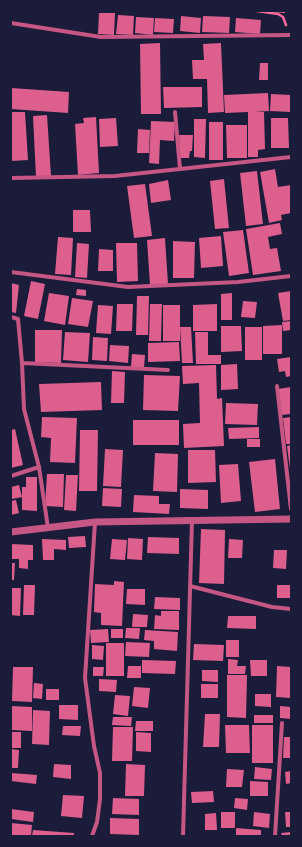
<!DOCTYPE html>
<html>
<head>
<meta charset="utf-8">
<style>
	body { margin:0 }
	#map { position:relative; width:302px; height:847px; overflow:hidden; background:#1b1b3a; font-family:"Golos Text",sans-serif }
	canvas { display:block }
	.frame { position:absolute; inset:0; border:12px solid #1b1b3a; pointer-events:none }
</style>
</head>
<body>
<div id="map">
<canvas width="302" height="847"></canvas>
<div class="frame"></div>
</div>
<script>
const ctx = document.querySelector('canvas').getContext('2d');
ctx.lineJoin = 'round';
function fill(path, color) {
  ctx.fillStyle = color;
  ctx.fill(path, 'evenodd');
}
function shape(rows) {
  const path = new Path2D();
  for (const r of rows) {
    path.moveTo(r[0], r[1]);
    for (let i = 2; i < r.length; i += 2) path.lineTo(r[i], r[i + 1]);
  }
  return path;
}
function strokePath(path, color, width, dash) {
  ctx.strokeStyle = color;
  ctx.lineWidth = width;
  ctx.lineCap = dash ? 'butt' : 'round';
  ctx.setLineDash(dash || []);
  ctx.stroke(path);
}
fill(shape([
	[266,11,285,11,285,13,266,12],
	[99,13,115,13,114,35,98,34],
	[118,15,134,16,133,35,116,34],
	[181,16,201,18,200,33,180,31],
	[203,16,230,17,229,33,202,32],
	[136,17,154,18,153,35,135,33],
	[155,18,174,19,173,33,154,32],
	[236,18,261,20,260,34,235,32],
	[160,43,161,114,141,114,140,44],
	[221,43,224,112,208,113,207,79,193,79,192,60,204,60,203,44],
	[260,63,268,63,268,80,259,80],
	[163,87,202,87,202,107,164,108],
	[11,88,69,92,68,113,11,109],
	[268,93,269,111,255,112,264,112,265,149,258,150,258,157,248,157,248,112,225,113,224,95],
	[271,94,291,95,291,112,270,111],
	[11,112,25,112,28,160,11,161],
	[47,115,51,176,36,177,33,116],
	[96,117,99,173,78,175,75,124,84,123,83,118],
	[116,118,118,146,100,147,99,119],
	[271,118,288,118,289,148,271,148],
	[194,119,206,119,205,158,194,157],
	[151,121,175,122,174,141,160,140,159,164,149,163],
	[209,122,223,122,223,160,209,160],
	[226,125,247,125,247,158,227,158],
	[138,129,150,130,149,153,137,153],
	[179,135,193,135,192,151,190,151,189,158,180,158],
	[275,169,278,187,291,185,291,213,281,215,282,220,269,223,260,172],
	[257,171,263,224,246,226,240,173],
	[224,179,229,228,215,229,210,181],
	[168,180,171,200,151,203,149,184],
	[145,184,152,236,134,238,127,186],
	[73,210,90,210,91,232,73,232],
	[280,223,282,234,268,237,270,249,277,248,281,271,253,275,246,229],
	[243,230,249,273,229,276,223,232],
	[221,236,223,266,201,268,199,238],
	[58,237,73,238,71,275,55,274],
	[165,238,168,284,150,285,147,240],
	[173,241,195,242,194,278,173,278],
	[77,243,89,244,87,278,75,277],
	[116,243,137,243,138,281,117,282],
	[99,249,113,250,113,271,98,271],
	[31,281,45,284,38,319,24,316],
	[11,283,19,285,16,313,11,312],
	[77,289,86,290,86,296,76,295],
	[291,291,291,320,283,321,278,293],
	[49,293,69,296,65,325,44,321],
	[232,293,232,320,221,320,221,294],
	[137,296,149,296,148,335,136,335],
	[72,298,93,301,88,327,68,324],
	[243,301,257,302,255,318,241,317],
	[117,304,133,304,132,331,116,331],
	[150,304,162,304,161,341,149,341],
	[217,304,217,331,193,331,193,305],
	[98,305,113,306,111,334,96,333],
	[163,305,180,305,180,341,163,341],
	[291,321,291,330,283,331,282,322],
	[282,325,282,354,263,354,263,326],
	[221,326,241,326,242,351,221,352],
	[180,327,191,327,193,363,182,363],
	[245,327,262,327,262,360,245,360],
	[35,330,62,330,61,363,35,362],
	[65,332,90,333,88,362,63,360],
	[195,332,208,332,208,355,221,355,221,364,196,364],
	[93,337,108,338,107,361,92,360],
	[179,342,180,361,148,362,148,343],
	[110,345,129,346,128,363,109,361],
	[132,354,145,355,144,368,131,367],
	[291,357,291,376,286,377,285,371,279,372,277,359],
	[237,364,238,389,221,390,221,365],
	[216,365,217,399,222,398,224,446,184,448,183,424,200,423,199,383,183,384,182,366],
	[112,371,125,372,124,403,111,403],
	[144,375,180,376,178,411,143,410],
	[101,382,102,410,41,412,39,384],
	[291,387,291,414,281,415,278,389],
	[226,403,258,404,257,425,225,424],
	[42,417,77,418,75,463,50,462,51,438,41,437],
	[291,417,291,444,286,444,283,418],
	[133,420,179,420,179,445,133,445],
	[259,427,259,438,229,439,228,428],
	[15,429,23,465,11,468,11,430],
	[80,430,98,430,97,491,79,491],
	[247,439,260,439,260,447,247,447],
	[291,445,291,469,290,469,287,446],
	[105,449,123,450,121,487,103,486],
	[188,450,215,450,216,482,188,483],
	[155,453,178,454,177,492,153,491],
	[275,459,280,509,255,512,249,462],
	[238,464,241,501,221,503,219,465],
	[47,474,64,474,63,507,45,506],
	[66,475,78,475,76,511,64,510],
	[26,477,37,477,37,511,22,510,22,487,26,487],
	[19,485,22,497,12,499,11,487],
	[103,488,122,489,121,507,102,506],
	[180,489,208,490,208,509,180,508],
	[134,495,159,496,159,504,170,504,169,514,133,512],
	[16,500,19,513,11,515,11,501],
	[201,529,225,530,224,584,199,583],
	[85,536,86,547,69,548,68,537],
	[148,537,179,538,179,554,147,553],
	[128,538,143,539,142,560,127,559],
	[42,539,66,540,66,550,54,549,54,560,43,560],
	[112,539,127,540,125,560,110,559],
	[229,539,243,540,242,558,228,558],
	[11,544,33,545,33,560,28,560,28,569,19,568,19,559,11,559],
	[274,550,287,550,286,569,273,568],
	[11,563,15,563,14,580,11,580],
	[114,581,124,582,122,626,101,625,101,613,94,612,95,584,114,585],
	[24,585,35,585,34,615,23,615],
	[277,585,291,585,291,598,277,598],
	[11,588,21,588,20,616,11,615],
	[127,589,145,589,145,605,126,604],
	[155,597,180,598,180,610,154,609],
	[161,611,179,611,179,630,154,629,155,615,161,616],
	[133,614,148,615,147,627,132,627],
	[228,616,256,616,256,629,227,628],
	[126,628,140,628,139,639,125,638],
	[108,629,109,642,91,643,90,630],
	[111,629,123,629,123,638,111,638],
	[145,630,178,632,177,651,154,649,154,641,144,640],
	[226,640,239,640,239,657,226,657],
	[126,642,150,643,149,657,125,656],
	[106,643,124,643,124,676,106,676],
	[194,644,224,645,223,661,193,660],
	[92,645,104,646,103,660,92,659],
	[228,659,238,660,237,666,246,666,245,674,228,674],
	[142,660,176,661,175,674,142,673],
	[250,660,267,660,267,676,251,676],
	[128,666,141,666,141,678,127,678],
	[277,666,291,667,291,698,276,697],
	[13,667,33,667,32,702,12,701],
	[93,667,104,667,103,676,93,676],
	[202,670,218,670,218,682,202,681],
	[227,675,247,675,246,718,227,717],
	[99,679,117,680,116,692,99,691],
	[34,683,43,684,42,699,33,698],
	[201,684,218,684,218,698,201,698],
	[134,687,150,688,148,708,132,706],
	[46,689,59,689,59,700,46,700],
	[255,694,271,694,271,707,255,706],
	[115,695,130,696,128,716,113,714],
	[59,705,78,705,78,720,59,719],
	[11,706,32,707,32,731,11,730],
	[280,706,291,707,291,719,280,718],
	[33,710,50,711,49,745,32,744],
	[205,714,220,714,219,747,203,747],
	[254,715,273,715,273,723,254,723],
	[113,717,132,717,131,726,112,725],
	[136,721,153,721,153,731,135,731],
	[225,725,249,725,250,753,226,753],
	[252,725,273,725,273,763,252,763],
	[63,726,81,726,80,736,62,735],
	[113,727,133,727,132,761,112,761],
	[11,732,21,732,21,748,11,748],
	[136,732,151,733,151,752,136,751],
	[284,737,291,737,291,758,283,758],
	[11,749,19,750,18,768,11,768],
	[54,764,71,765,71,779,53,777],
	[126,764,145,765,144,796,125,796],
	[255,767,272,769,271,780,254,779],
	[227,769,244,770,242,787,226,787],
	[291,771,291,783,286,784,285,772],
	[11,773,37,775,36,784,11,781],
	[250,781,268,782,268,796,250,796],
	[213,791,214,802,192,803,191,792],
	[63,795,84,796,82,818,61,816],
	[113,798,139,799,139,815,112,814],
	[235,798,248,799,247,810,234,808],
	[11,809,34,812,33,822,11,819],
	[221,812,235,812,235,828,221,828],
	[254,812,270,814,269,828,253,826],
	[285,812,291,812,291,827,286,827],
	[216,813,217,830,205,830,205,814],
	[110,818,139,819,139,835,110,834],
	[11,823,32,825,31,836,11,836],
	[236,828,261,830,261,836,236,836],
	[33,830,74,833,74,836,32,836],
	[291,832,291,836,282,836,281,833]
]), '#dd5f8e');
strokePath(shape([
	[257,11,278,14,283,17,286,25]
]), '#ff6b9d', 2.5);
strokePath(shape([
	[11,23,101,37,291,35],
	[175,112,180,169],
	[11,178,115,176,291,157],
	[11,272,128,287,238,282,291,276],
	[11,317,18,319,22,363,24,409,39,467,48,528],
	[22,363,168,370],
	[277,386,291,509],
	[11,476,39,467],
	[190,586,272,607,291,609],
	[92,836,97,822,100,799,100,773,94,746,85,678,95,522],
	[183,836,192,520],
	[275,836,282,723]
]), '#c65784', 4);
strokePath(shape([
	[11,532,95,522,291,519]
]), '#c65784', 7);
</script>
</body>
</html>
